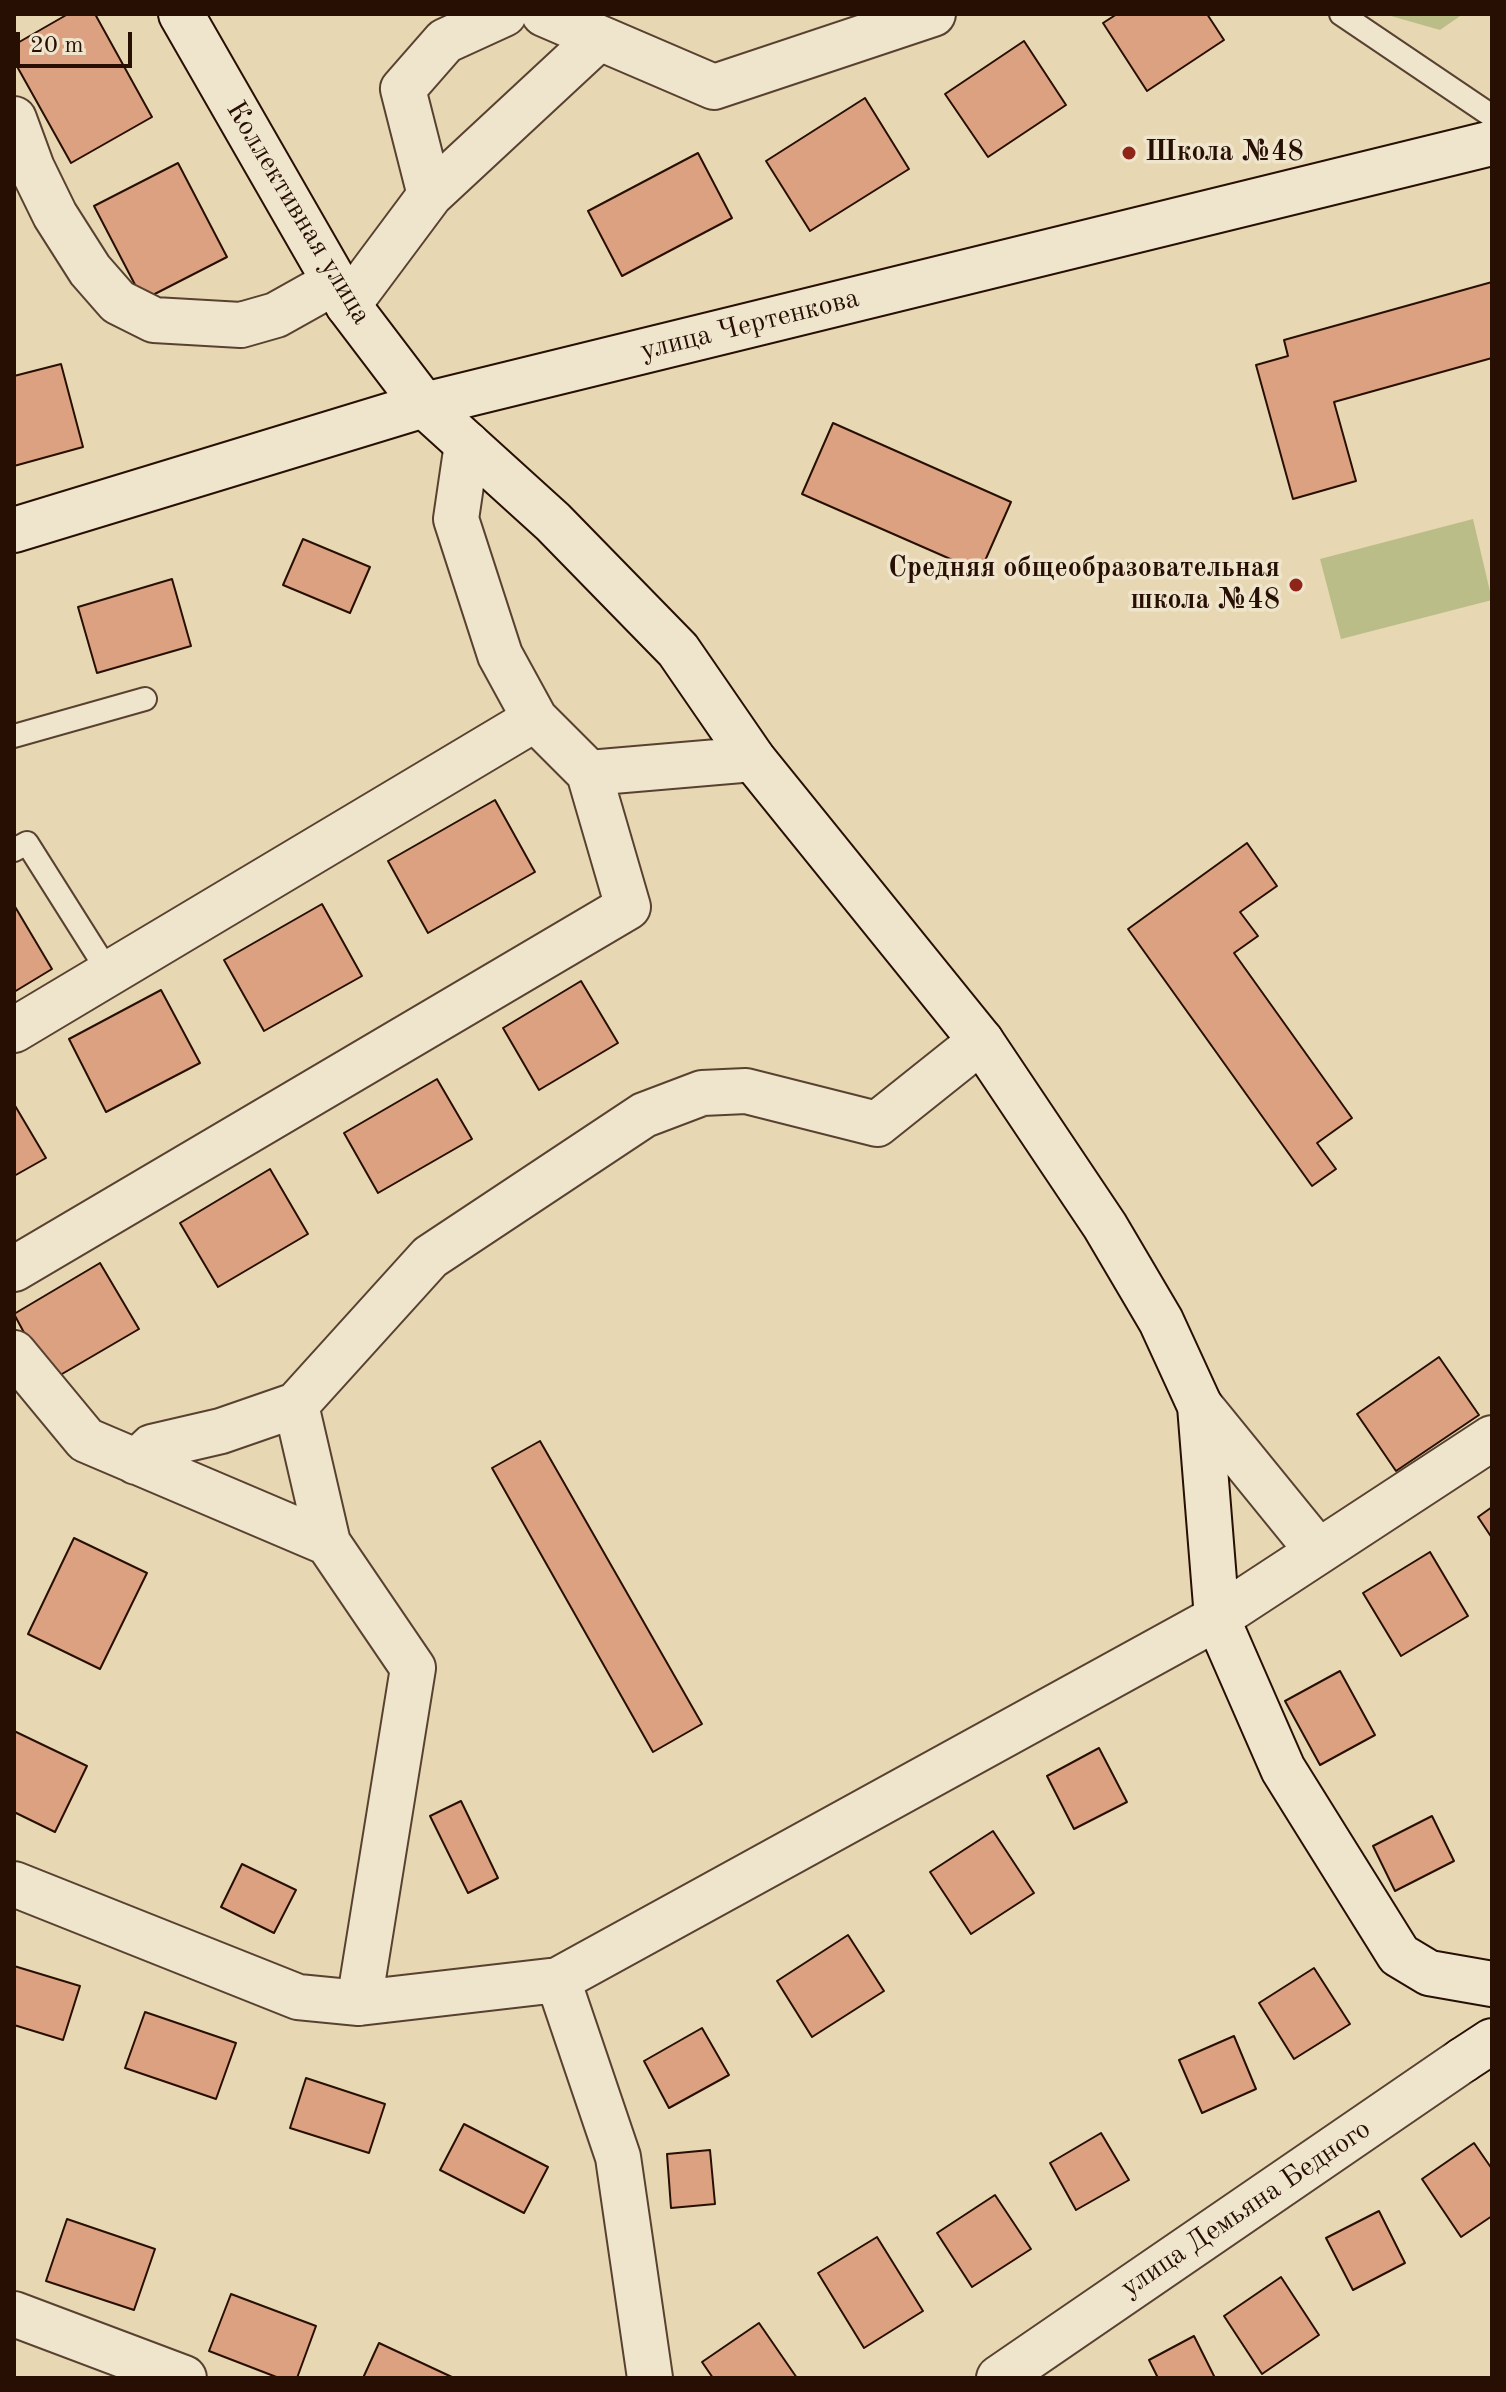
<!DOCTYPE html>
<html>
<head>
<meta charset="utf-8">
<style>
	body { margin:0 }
	#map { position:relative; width:1506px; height:2392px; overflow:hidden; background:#e7d7b2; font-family:"Old Standard TT",serif }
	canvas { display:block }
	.frame { position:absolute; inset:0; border:16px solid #280f04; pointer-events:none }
	.scale { position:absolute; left:16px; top:32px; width:116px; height:36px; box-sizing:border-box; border:4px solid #280f04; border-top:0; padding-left:10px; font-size:24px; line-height:28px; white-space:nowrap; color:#280f04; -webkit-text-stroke:6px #efe5cd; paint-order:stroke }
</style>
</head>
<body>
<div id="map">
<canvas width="1506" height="2392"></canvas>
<div class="frame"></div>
<div class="scale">20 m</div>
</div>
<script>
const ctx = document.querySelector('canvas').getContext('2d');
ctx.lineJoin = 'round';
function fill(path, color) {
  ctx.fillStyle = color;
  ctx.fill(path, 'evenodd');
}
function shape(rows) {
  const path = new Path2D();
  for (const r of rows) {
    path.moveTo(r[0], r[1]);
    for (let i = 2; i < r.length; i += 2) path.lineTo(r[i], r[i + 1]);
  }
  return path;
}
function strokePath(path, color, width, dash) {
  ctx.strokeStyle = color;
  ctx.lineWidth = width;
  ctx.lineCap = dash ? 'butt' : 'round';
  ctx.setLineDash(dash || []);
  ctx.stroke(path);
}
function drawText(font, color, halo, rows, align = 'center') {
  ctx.font = font + ' "Old Standard TT",serif';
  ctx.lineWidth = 7;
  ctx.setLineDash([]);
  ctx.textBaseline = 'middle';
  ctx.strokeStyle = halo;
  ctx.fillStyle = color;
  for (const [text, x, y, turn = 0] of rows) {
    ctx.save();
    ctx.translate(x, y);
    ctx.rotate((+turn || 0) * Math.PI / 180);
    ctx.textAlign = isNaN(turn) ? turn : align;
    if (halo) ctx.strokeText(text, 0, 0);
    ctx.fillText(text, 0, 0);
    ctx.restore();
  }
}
fill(shape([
	[1384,14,1463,14,1440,30],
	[1473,519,1492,600,1341,639,1320,559]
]), '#bbbd88');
const building = shape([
	[68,14,95,14,152,117,71,163,14,61,14,45,68,14],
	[1117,14,1207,14,1224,40,1147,91,1103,23,1117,14],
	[1024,41,1066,105,988,157,945,94,1024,41],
	[865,98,909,169,810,231,766,161,865,98],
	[698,153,732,218,622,276,588,211,698,153],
	[178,163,227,257,143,300,94,206,178,163],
	[1492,282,1492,358,1334,402,1356,481,1293,499,1256,365,1288,356,1284,340,1492,282],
	[61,364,83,447,14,466,14,376,61,364],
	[833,423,1011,502,980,572,802,494,833,423],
	[303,539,370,567,350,613,283,585,303,539],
	[172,579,191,646,97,673,78,607,172,579],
	[495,800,535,872,428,933,388,861,495,800],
	[1247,843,1277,886,1240,912,1258,936,1234,953,1352,1118,1317,1143,1336,1169,1312,1186,1128,929,1247,843],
	[322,904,362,976,264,1031,224,960,322,904],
	[14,905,52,969,14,992,14,905],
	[581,981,618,1043,539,1090,503,1028,581,981],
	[161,990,200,1063,106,1112,69,1039,161,990],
	[437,1079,472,1139,378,1193,344,1133,437,1079],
	[14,1104,46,1158,14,1176,14,1104],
	[270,1169,308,1234,218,1287,180,1223,270,1169],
	[100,1263,139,1329,50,1381,14,1314,100,1263],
	[1439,1357,1479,1415,1396,1471,1357,1414,1439,1357],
	[540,1441,702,1724,653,1752,492,1468,540,1441],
	[1492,1507,1492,1538,1478,1517,1492,1507],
	[74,1538,147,1573,100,1669,28,1634,74,1538],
	[1430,1552,1468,1616,1401,1656,1363,1593,1430,1552],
	[1340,1671,1375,1735,1320,1765,1285,1701,1340,1671],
	[14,1731,87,1766,55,1832,14,1812,14,1731],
	[1099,1748,1127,1802,1074,1829,1047,1776,1099,1748],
	[461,1801,498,1878,468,1893,430,1816,461,1801],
	[1432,1816,1454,1861,1395,1891,1373,1846,1432,1816],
	[993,1831,1034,1893,971,1934,930,1872,993,1831],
	[242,1864,296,1890,274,1933,221,1907,242,1864],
	[848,1935,884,1991,812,2037,777,1981,848,1935],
	[14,1966,80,1986,63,2040,14,2025,14,1966],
	[1314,1968,1350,2024,1294,2059,1259,2003,1314,1968],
	[145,2012,236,2043,216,2099,125,2068,145,2012],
	[702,2028,729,2075,669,2108,644,2061,702,2028],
	[1234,2036,1256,2089,1202,2113,1179,2060,1234,2036],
	[306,2078,385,2104,369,2153,290,2128,306,2078],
	[464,2124,548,2167,524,2213,440,2170,464,2124],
	[1101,2133,1129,2180,1076,2210,1050,2163,1101,2133],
	[1474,2143,1492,2169,1492,2216,1461,2237,1422,2179,1474,2143],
	[710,2150,715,2204,671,2208,667,2154,710,2150],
	[995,2195,1031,2249,972,2287,937,2233,995,2195],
	[1379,2211,1405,2263,1353,2290,1326,2238,1379,2211],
	[67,2219,155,2249,134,2310,46,2281,67,2219],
	[877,2237,923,2311,864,2348,818,2273,877,2237],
	[1281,2277,1319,2335,1262,2374,1224,2316,1281,2277],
	[231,2294,316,2326,297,2378,279,2378,209,2351,231,2294],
	[759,2323,797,2378,713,2378,702,2362,759,2323],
	[1194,2336,1215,2378,1158,2378,1149,2360,1194,2336],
	[379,2343,454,2378,363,2378,379,2343]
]);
fill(building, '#dba180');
strokePath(building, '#280f04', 2);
const lane = shape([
	[1341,14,1492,116],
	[14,736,145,699],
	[14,850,27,843,109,973]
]);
const street = shape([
	[544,14,714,87,933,14],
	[14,119,32,168,55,215,90,270,118,302,154,320,241,325,276,315,335,282],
	[430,195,599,38],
	[348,305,430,195,403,89,445,41,504,14],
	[467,444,456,519,500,655,535,719],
	[589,773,753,759],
	[14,1030,535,719,589,773,628,907,14,1269],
	[14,1353,86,1440,328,1543,413,1668,359,2003],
	[1200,1406,1318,1551],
	[136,1462,152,1447,221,1431,296,1405],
	[328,1543,296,1405,430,1257,644,1115,702,1093,746,1091,877,1124,981,1041],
	[14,1884,298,1997,359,2003,558,1980,1217,1618,1492,1438],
	[558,1980,618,2157,650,2378],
	[14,2314,184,2378],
	[999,2378,1463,2060]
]);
const secondary = shape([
	[181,14,348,305,424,405,553,522,678,650,753,759,981,1041,1105,1226,1161,1321,1200,1406,1217,1618,1283,1769,1399,1955,1429,1973,1492,1984],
	[14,530,424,405,1492,143],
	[1463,2060,1492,2041]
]);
strokePath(lane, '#584130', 26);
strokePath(street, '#584130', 48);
strokePath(secondary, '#280f04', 48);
strokePath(lane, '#efe5cd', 22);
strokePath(street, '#efe5cd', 44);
strokePath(secondary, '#efe5cd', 44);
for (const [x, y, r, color] of [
	[1129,153,8,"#8f2418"],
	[1296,585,8,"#8f2418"]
]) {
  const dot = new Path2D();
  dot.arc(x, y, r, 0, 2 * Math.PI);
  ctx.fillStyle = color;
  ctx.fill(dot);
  strokePath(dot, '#efe5cd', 3);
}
drawText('bold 28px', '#280f04', '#efe5cd', [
	["Школа №48",1145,153],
	["Средняя общеобразовательная",1280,569,"right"],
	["школа №48",1280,601,"right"]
], 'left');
drawText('28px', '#280f04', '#efe5cd', [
	["Коллективная улица",298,213,59],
	["улица Чертенкова",750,325,-14],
	["улица Демьяна Бедного",1246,2209,-34]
]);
</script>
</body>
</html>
